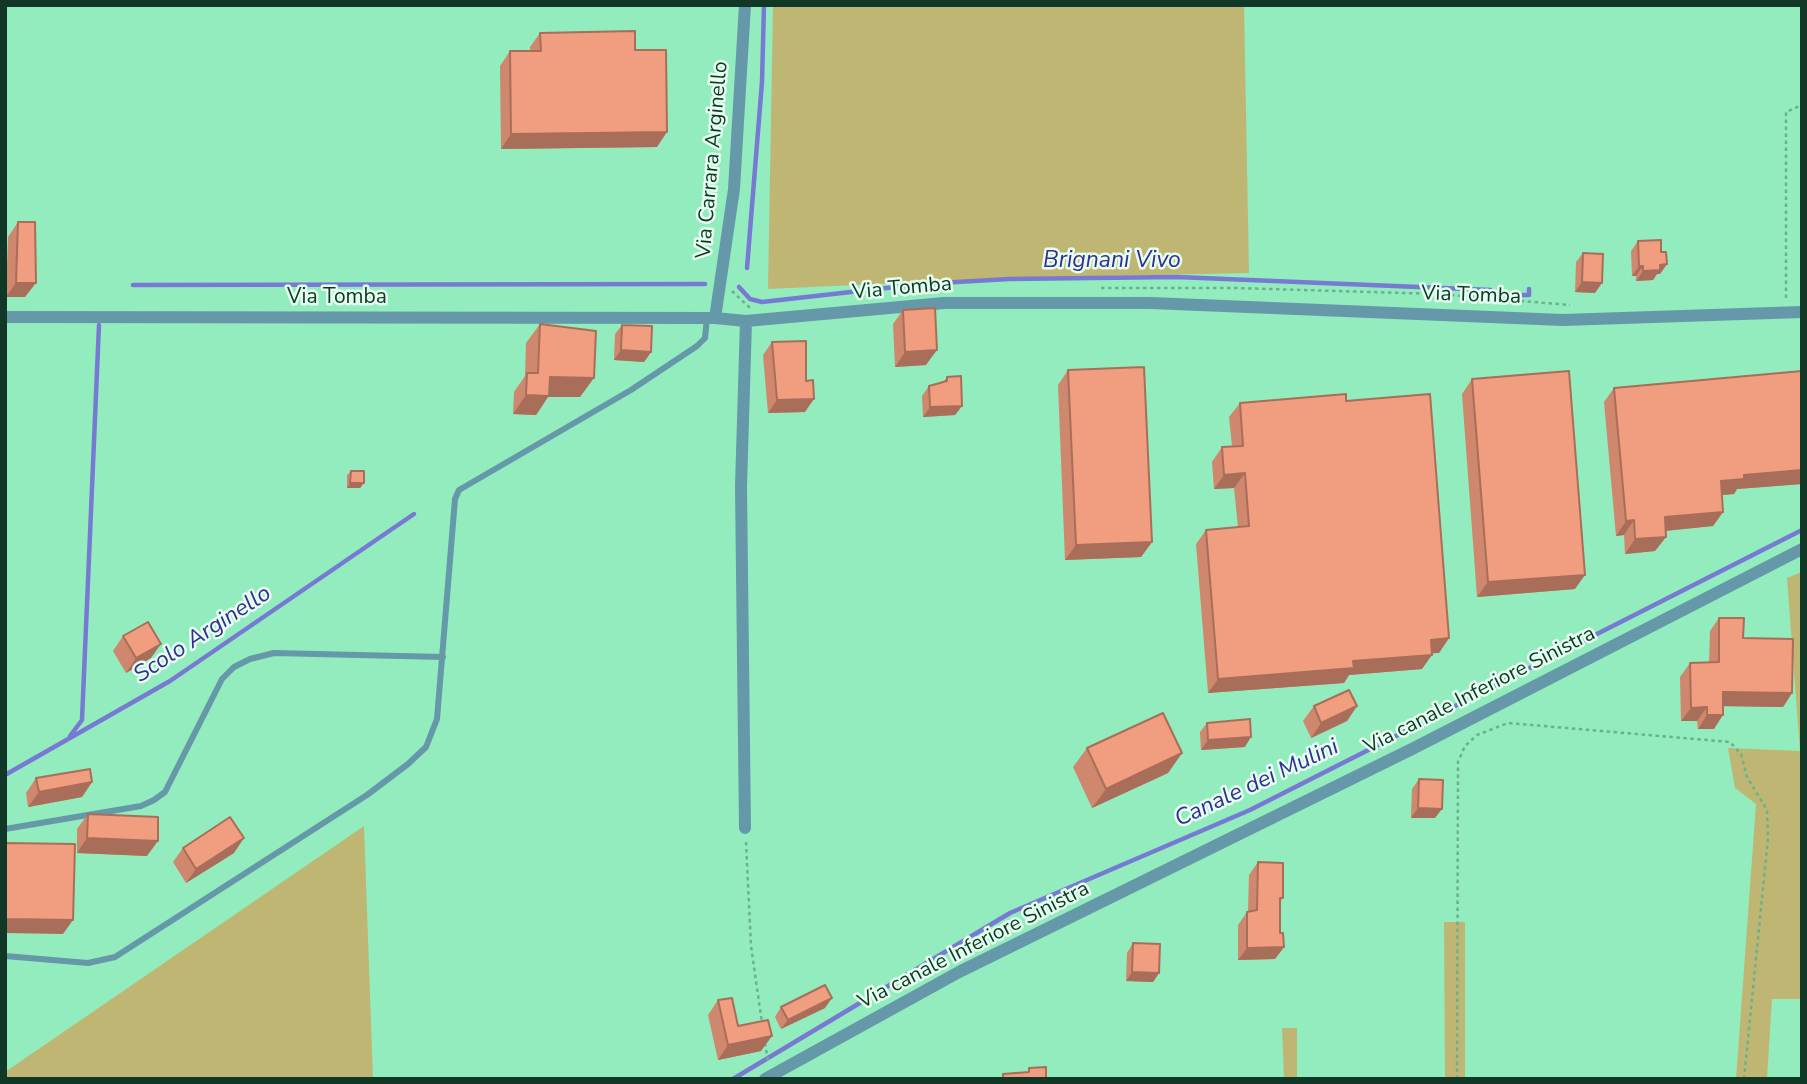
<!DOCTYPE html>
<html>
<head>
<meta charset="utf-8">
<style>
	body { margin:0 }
	#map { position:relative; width:1807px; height:1084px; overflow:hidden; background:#92ecbd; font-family:"Nunito Sans",sans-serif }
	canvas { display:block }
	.frame { position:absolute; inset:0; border:7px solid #113726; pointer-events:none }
</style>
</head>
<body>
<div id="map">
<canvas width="1807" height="1084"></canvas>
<div class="frame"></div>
</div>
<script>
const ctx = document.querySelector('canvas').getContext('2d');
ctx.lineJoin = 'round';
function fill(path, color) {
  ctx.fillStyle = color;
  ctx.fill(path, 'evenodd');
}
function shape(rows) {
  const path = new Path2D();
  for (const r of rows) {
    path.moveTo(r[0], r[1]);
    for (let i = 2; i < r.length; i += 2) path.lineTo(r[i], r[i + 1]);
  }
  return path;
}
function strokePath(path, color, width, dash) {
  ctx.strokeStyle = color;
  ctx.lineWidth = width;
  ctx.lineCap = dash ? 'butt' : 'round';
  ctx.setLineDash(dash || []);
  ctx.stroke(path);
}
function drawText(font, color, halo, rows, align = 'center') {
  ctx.font = font + ' "Nunito Sans",sans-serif';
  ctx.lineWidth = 5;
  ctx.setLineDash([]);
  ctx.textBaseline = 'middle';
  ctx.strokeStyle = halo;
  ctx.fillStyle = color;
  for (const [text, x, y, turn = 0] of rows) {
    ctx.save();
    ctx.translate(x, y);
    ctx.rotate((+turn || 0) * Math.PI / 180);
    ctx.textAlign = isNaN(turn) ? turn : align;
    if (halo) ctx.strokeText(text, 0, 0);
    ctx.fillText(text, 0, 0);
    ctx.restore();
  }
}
fill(shape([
	[773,5,1244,5,1249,273,1009,278,768,289],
	[1802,572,1802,999,1772,999,1767,1079,1736,1079,1756,804,1735,788,1728,748,1800,751,1787,578],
	[364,826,373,1079,5,1079,5,1072],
	[1444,922,1465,922,1465,1079,1445,1079],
	[1282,1028,1297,1028,1297,1079,1284,1079]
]), '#c0b674');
strokePath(shape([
	[747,268,762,82,764,5],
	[133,285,705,284],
	[739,287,750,299,762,302,922,284,1009,279,1177,277,1491,290],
	[1514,295,1529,295,1529,289],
	[70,736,82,720,99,325],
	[5,775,170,681,414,514],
	[733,1079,1010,913,1250,810,1802,530]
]), '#7779d3', 4.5);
strokePath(shape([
	[1101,288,1235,288,1438,294,1570,305],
	[732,291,750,308],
	[1786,298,1786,112,1802,105],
	[746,842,751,946,762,1023],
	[765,1043,768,1061],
	[1457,1079,1458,762,1465,746,1477,735,1508,723,1730,742,1741,754,1747,777,1767,810,1768,838,1744,1079]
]), '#69b28d', 2.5, [3.5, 3.5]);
strokePath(shape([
	[5,829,141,806,154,800,165,792,222,679,234,667,250,659,274,653,443,657],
	[5,956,88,963,115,957,367,795,408,764,426,747,437,719,455,499,459,490,631,390,697,346,705,338,707,318]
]), '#6598a9', 6);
strokePath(shape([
	[5,317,715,318,746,321,944,303,1151,303,1563,320,1802,312],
	[715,318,734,189,745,5],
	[745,828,741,486,746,321],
	[765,1079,959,972,1414,748,1802,549]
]), '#6598a9', 12);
fill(shape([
	[540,33,635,50,657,147,501,149,500,66,510,51,530,51,530,47],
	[18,222,25,297,6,297,8,237],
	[1638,241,1661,252,1667,264,1660,274,1657,274,1653,280,1636,281,1636,276,1632,276,1631,251],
	[1583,253,1595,293,1575,292,1576,262],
	[903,310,926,365,895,367,893,324],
	[540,324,580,397,548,397,536,415,513,414,514,392,525,376,526,343],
	[622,325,651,352,644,362,614,360,615,334],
	[772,342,805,412,768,413,763,355],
	[1068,370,1152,542,1141,557,1065,560,1058,385],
	[1802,371,1802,484,1737,489,1734,494,1722,495,1723,512,1713,526,1665,531,1666,537,1655,551,1625,554,1624,535,1616,536,1604,402,1614,388],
	[947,377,962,406,955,415,923,417,922,396,929,386,943,382],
	[1472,379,1575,589,1477,597,1462,394],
	[1346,401,1449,638,1439,653,1432,653,1422,669,1349,675,1344,683,1208,693,1196,544,1206,530,1238,527,1234,488,1214,489,1212,462,1222,447,1232,446,1229,417,1240,403],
	[351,471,364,483,360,488,347,488,347,475],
	[1719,618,1743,638,1792,693,1783,707,1723,706,1714,729,1698,729,1697,721,1681,721,1680,677,1690,663,1709,663,1710,631],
	[123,636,151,658,126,673,113,651],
	[1314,706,1357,706,1347,721,1311,738,1303,721],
	[1207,723,1245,747,1201,750,1200,732],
	[1087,748,1182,753,1168,773,1092,808,1073,767],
	[36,778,92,782,82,797,28,807,26,793],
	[1419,779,1435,818,1411,818,1412,789],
	[88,814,147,856,77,853,77,829],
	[183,848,234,853,186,883,173,862],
	[1258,862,1283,898,1280,902,1280,933,1284,947,1275,959,1238,960,1238,925,1247,912,1248,912,1249,875],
	[1133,943,1159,973,1153,982,1126,981,1127,953],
	[718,1000,738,1026,761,1051,718,1060,708,1015],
	[781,1007,825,1008,781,1029,775,1017]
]), '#cf876d');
fill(shape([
	[559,5,593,5,592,7,557,7],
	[667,132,657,147,501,149,511,134],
	[1667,264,1660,274,1657,274,1653,280,1636,281,1643,271,1660,265],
	[1639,266,1643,266,1636,276,1632,276],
	[1582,282,1602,283,1595,293,1575,292],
	[16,283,36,283,25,297,6,297],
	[621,350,651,352,644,362,614,360],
	[937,350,926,365,895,367,905,352],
	[550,377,594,378,580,397,548,397,536,415,513,414,526,395],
	[814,399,805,412,768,413,777,400],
	[962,406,955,415,923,417,930,407],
	[1802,470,1802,484,1737,489,1734,494,1710,496,1721,481,1744,475],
	[1245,473,1234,488,1214,489,1224,475],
	[350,483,364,483,360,488,347,488],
	[1723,512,1713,526,1654,532,1665,517],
	[1634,520,1624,535,1616,536,1626,521],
	[1666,537,1655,551,1625,554,1635,539],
	[1152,542,1141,557,1065,560,1076,545],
	[1585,575,1575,589,1477,597,1488,582],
	[1449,638,1439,653,1420,654,1431,640],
	[161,644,151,658,126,673,136,658],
	[1432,655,1422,669,1349,675,1344,683,1208,693,1218,679,1353,661],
	[1723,692,1792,693,1783,707,1713,706],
	[1357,706,1347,721,1311,738,1321,723],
	[1707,707,1697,721,1681,721,1691,708],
	[1707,715,1723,715,1714,729,1698,729],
	[1251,737,1245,747,1201,750,1208,740],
	[1182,753,1168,773,1092,808,1106,789],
	[92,782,82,797,28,807,39,792],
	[1418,808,1442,809,1435,818,1411,818],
	[87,838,158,841,147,856,77,853],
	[244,838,234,853,186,883,196,869],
	[5,919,73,920,63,934,5,933],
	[1284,947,1275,959,1238,960,1247,948],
	[1132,972,1159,973,1153,982,1126,981],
	[832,998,825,1008,781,1029,788,1020],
	[772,1036,761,1051,718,1060,728,1045]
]), '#a96e59');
const building = shape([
	[635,31,635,50,666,50,667,132,511,134,510,51,541,51,540,33,635,31],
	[18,222,35,222,36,283,16,283,18,222],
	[1661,240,1661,252,1666,252,1667,264,1660,265,1660,270,1643,271,1643,266,1639,266,1638,241,1661,240],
	[1583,253,1603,254,1602,283,1582,282,1583,253],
	[935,308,937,350,905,352,903,310,935,308],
	[540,324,596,331,594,378,550,377,549,396,526,395,527,373,538,373,540,324],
	[622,325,652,326,651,352,621,350,622,325],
	[806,341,806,381,813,380,814,399,777,400,772,342,806,341],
	[1144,367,1152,542,1076,545,1068,370,1144,367],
	[1569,371,1585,575,1488,582,1472,379,1569,371],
	[1802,371,1802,470,1744,475,1744,479,1721,481,1723,512,1665,517,1666,537,1635,539,1634,520,1626,521,1614,388,1802,371],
	[961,376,962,406,930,407,929,386,947,381,947,377,961,376],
	[1346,394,1346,401,1430,394,1449,638,1431,640,1432,655,1353,661,1354,668,1218,679,1206,530,1249,526,1245,473,1224,475,1222,447,1243,446,1240,403,1346,394],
	[351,471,364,471,364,483,350,483,351,471],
	[1719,618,1744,618,1743,638,1793,639,1792,693,1723,692,1723,715,1707,715,1707,707,1691,708,1690,663,1719,662,1719,618],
	[148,622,161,644,136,658,123,636,148,622],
	[1349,690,1357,706,1321,723,1314,706,1349,690],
	[1163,713,1182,753,1106,789,1087,748,1163,713],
	[1250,719,1251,737,1208,740,1207,723,1250,719],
	[90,769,92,782,39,792,36,778,90,769],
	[1419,779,1443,780,1442,809,1418,808,1419,779],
	[88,814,158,817,158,841,87,838,88,814],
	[230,817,244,838,196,869,183,848,230,817],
	[5,843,75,844,73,920,5,919,5,843],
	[1258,862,1283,863,1283,898,1280,898,1280,933,1283,933,1284,947,1247,948,1247,912,1257,910,1258,862],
	[1133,943,1160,944,1159,973,1132,972,1133,943],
	[825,985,832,998,788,1020,781,1007,825,985],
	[732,998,738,1026,768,1020,772,1036,728,1045,718,1000,732,998],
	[1046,1067,1046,1079,1003,1079,1003,1074,1029,1072,1029,1068,1046,1067]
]);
fill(building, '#f19d7f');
strokePath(building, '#a96e59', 2);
drawText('21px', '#113726', '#e4feef', [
	["Via Carrara Arginello",713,160,-85],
	["Via Tomba",902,289,-5],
	["Via Tomba",1471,296,2],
	["Via Tomba",337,298],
	["Via canale Inferiore Sinistra",1480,691,-27],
	["Via canale Inferiore Sinistra",974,946,-27]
]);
drawText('italic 23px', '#382b95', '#e4feef', [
	["Brignani Vivo",1112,261],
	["Scolo Arginello",203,635,-33],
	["Canale dei Mulini",1257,784,-25]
]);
</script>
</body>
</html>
